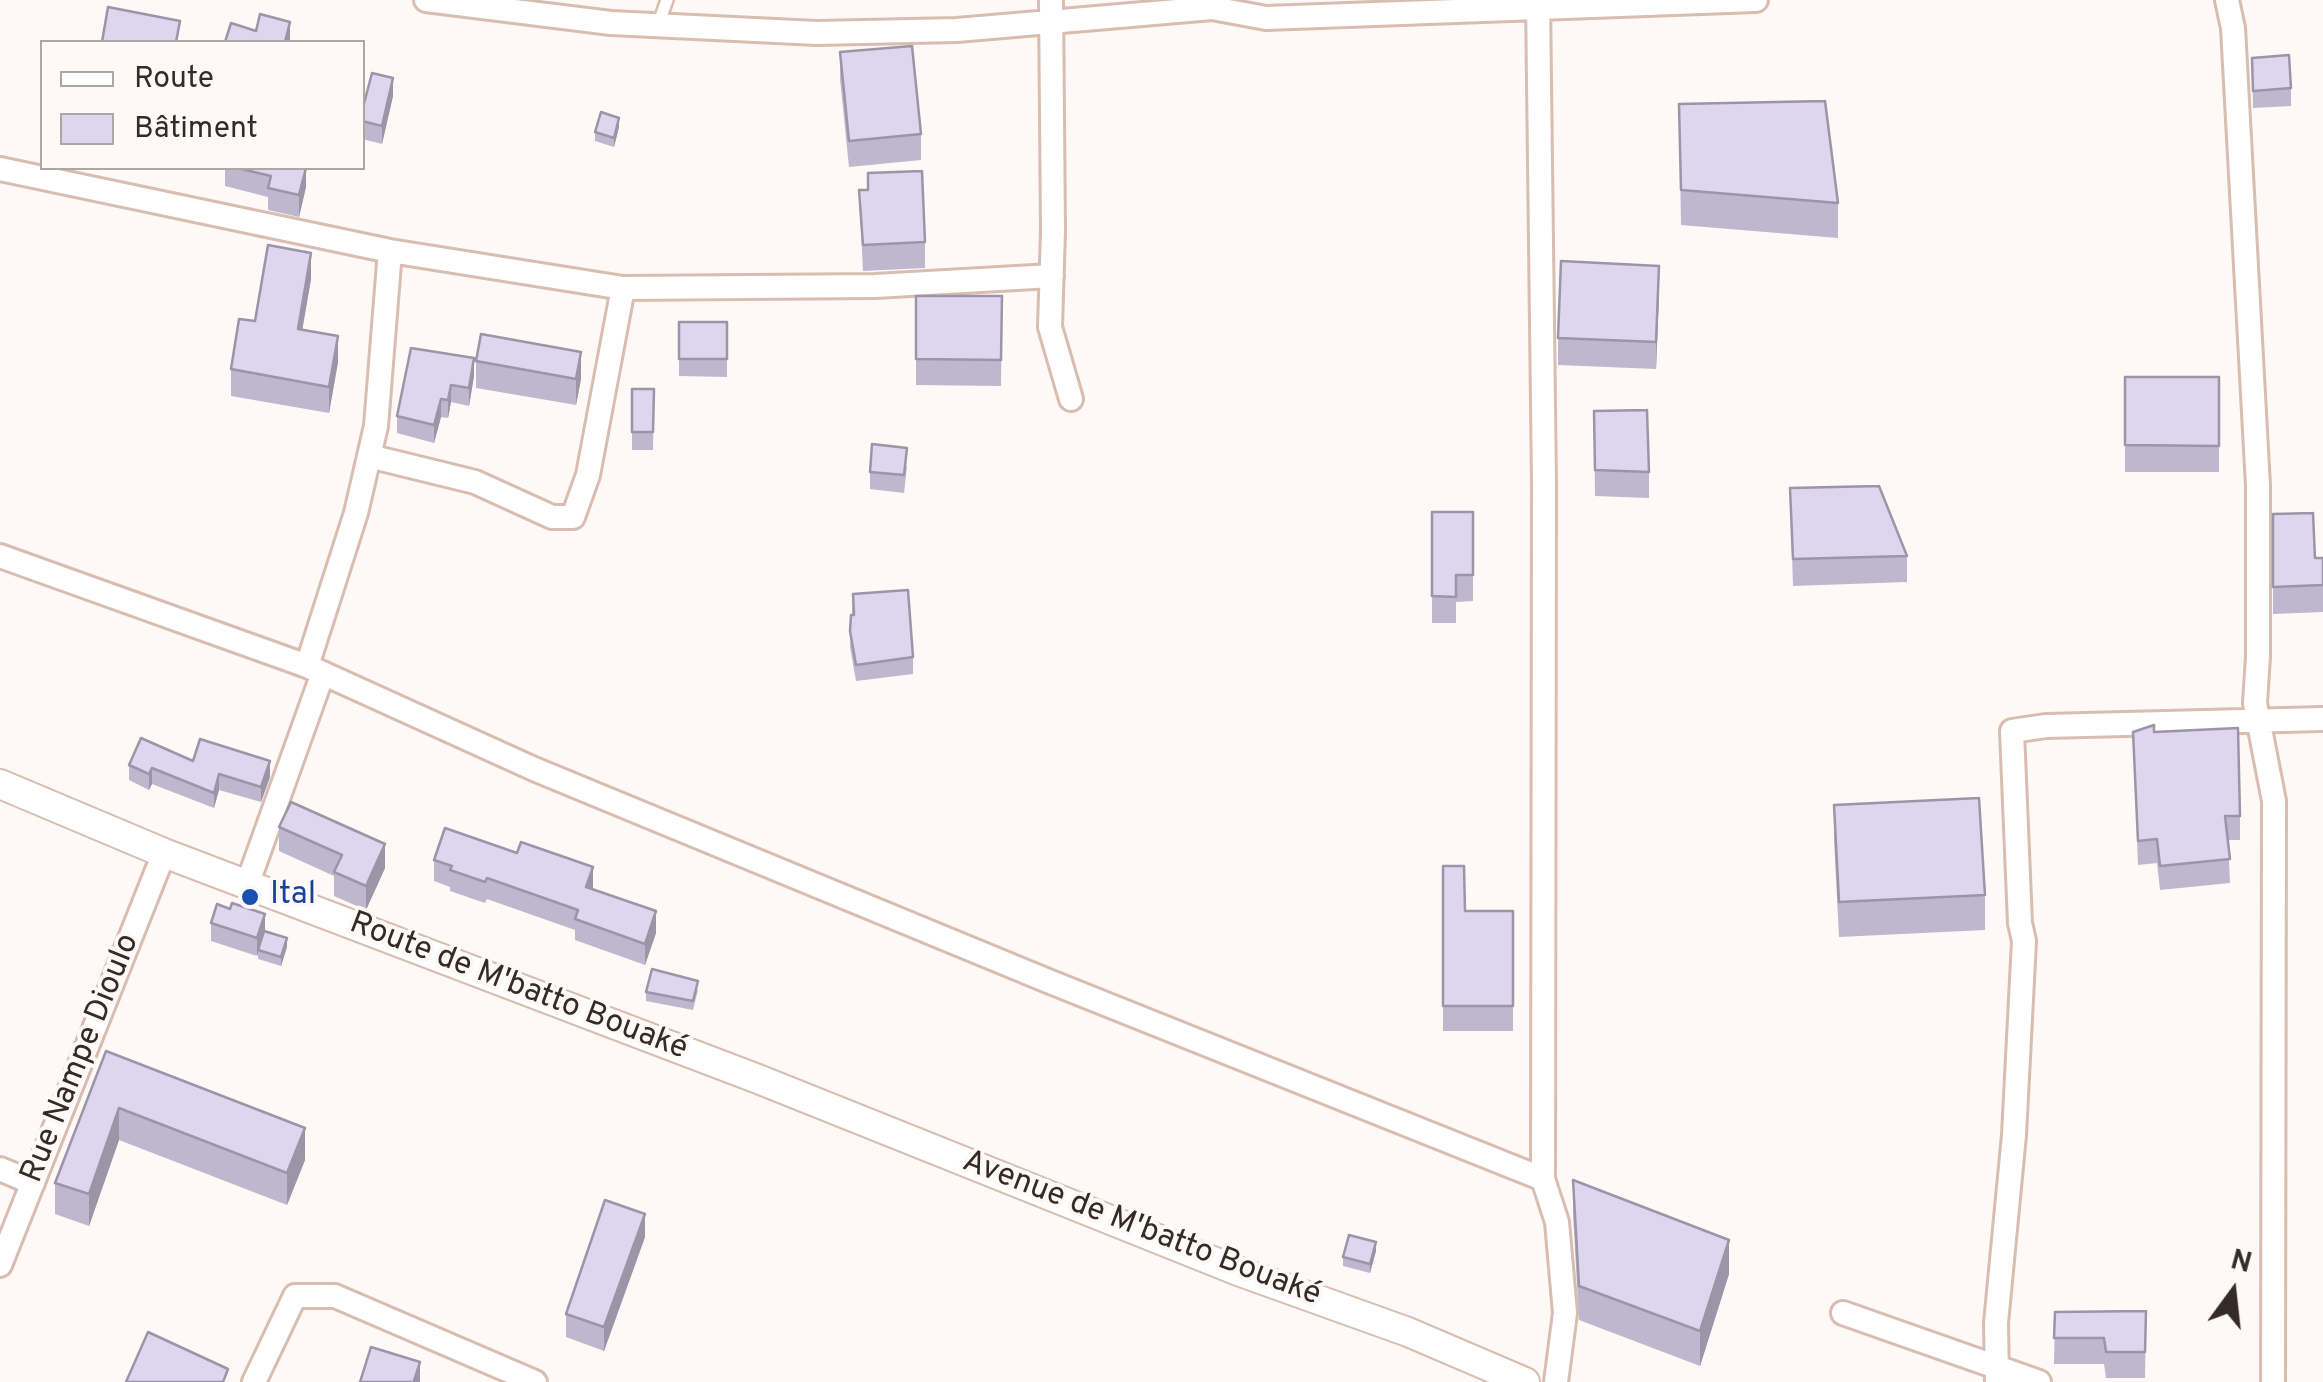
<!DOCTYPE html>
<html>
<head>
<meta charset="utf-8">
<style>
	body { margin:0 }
	#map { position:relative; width:2323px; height:1382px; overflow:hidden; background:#fef8f6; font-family:Overpass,sans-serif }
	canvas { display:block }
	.legend { position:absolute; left:40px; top:40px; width:325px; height:130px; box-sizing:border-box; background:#fef8f6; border:2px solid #aea6a3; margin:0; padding:12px 18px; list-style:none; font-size:30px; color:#352b26 }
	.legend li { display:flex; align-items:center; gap:20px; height:50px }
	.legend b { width:50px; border:2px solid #aea6a3 }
	.north { position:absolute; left:2183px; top:1242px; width:100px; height:100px; -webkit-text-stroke:8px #fef8f6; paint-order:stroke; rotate:15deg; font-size:28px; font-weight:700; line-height:40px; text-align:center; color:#352b26 }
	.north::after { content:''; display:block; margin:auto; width:35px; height:45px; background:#352b26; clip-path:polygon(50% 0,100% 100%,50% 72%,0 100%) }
</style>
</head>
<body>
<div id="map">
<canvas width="2323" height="1382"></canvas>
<ul class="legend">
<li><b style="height:12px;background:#fff"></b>Route</li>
<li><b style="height:28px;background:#ded5ef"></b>Bâtiment</li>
</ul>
<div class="north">N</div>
</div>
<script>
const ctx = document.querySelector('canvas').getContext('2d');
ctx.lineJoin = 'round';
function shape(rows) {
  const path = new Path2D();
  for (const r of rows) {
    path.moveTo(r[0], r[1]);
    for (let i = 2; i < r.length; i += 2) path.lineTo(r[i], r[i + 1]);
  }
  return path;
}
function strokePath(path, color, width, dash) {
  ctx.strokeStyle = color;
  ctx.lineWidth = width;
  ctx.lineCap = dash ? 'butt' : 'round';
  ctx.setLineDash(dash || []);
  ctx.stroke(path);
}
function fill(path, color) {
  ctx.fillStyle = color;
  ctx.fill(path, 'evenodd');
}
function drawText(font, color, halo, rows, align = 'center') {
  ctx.font = font + ' Overpass,sans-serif';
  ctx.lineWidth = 8;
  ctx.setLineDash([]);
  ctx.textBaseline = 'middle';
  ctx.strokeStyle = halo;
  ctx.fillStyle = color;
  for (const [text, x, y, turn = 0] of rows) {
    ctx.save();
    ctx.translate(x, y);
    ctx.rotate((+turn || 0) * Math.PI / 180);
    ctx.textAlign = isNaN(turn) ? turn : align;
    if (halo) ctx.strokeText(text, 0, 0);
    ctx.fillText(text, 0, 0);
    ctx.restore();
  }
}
const service = shape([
	[658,25,667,0]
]);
const minor = shape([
	[426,0,611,23,817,33,957,30,1212,8,1266,18,1756,0],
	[1051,0,1053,231,1050,327,1071,399],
	[1538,0,1544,484,1543,1179,1557,1222,1565,1313,1556,1382],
	[2227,0,2233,28,2258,486,2258,656,2255,703,2274,801,2273,1382],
	[0,169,390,251,623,288,875,286,1052,276],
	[369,456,475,482,552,517,573,517,588,475,623,288],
	[0,556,307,666,534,769,1048,981,1543,1179],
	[307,666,356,513,376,426,390,251],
	[247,885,323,673],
	[0,1169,33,1183],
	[0,1265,164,853],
	[1843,1313,2039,1382],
	[254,1382,295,1296,335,1296,535,1382],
	[1997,1382,1996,1323,2014,1135,2024,941,2020,923,2012,731,2046,726,2323,719]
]);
const tertiary = shape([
	[0,784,164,853,758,1079,1238,1271,1408,1332,1525,1382]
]);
strokePath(service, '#d8bdb0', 16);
strokePath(minor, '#d8bdb0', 28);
strokePath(tertiary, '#d8bdb0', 32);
strokePath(service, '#fff', 11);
strokePath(minor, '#fff', 22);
strokePath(tertiary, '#fff', 28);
fill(shape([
	[840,52,921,134,921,160,849,167,840,79],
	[2252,58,2291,88,2291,106,2253,108],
	[393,96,382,144,362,139,362,111],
	[1679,104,1838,203,1838,238,1681,225],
	[619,127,614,147,595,141,595,132],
	[225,168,306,168,306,187,299,217,268,210,268,197,225,186],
	[859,190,925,242,925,268,863,271],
	[311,279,302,329,338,362,329,413,231,396,231,369,255,321],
	[1659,292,1656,369,1558,365,1558,338],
	[916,296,1002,296,1001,386,916,385],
	[679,322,727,322,727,377,679,376],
	[411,348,474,376,469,406,451,402,448,418,441,417,434,443,397,433,397,416],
	[476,361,581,379,576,405,476,388],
	[2125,377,2219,377,2219,472,2125,472],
	[632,389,654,389,653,450,632,450],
	[1594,411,1649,472,1649,498,1595,496],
	[907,466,904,493,870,489,870,472],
	[1790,488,1907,556,1907,582,1793,586],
	[1432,512,1473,512,1473,601,1456,602,1456,623,1432,623],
	[2273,514,2315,558,2323,558,2323,612,2273,614],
	[853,594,913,657,913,674,856,681,850,647],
	[2133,732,2154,732,2240,816,2240,840,2228,840,2230,883,2160,890,2157,863,2138,865],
	[193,761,270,777,261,802,219,790,214,808,152,784,149,790,129,780,129,765],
	[1834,805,1985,895,1985,930,1839,937,1834,840],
	[279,827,385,868,366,910,334,896,334,876,279,851],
	[434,860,592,889,656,933,645,965,575,940,575,930,487,899,485,903,450,891,450,887,434,881],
	[1443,866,1465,911,1513,911,1513,1031,1443,1031],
	[211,923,265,932,287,947,281,966,258,959,258,952,257,956,211,941],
	[698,990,693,1010,646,1001,646,992],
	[106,1051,305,1160,287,1205,119,1140,89,1226,55,1214,55,1183],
	[1573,1180,1729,1274,1700,1366,1579,1320,1573,1215],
	[645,1237,604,1351,566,1337,566,1314],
	[1376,1251,1370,1273,1343,1266,1343,1257],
	[2146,1311,2145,1378,2106,1378,2104,1364,2054,1364,2055,1312]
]), '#bfb7ce');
fill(shape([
	[290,22,290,42,285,42],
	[393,78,393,96,382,144,382,126],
	[619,118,619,127,614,147,614,138],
	[306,168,306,187,299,217,299,195],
	[311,253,311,279,298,355,298,329],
	[1659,266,1659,292,1656,369,1656,342],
	[338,336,338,362,329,413,329,387],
	[581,352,581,379,576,405,576,379],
	[474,358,474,376,469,406,469,388],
	[451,385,451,402,448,418,448,400],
	[441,399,441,417,434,443,434,425],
	[270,761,270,777,261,802,261,787],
	[152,768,152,784,149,790,149,774],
	[219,774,219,790,214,808,214,793],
	[385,844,385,868,366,910,366,886],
	[593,867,593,888,586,908,586,887],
	[656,911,656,933,645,965,645,944],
	[265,914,265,932,257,956,257,938],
	[287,938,287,947,281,966,281,957],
	[119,1108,119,1140,89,1226,89,1194],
	[305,1128,305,1160,287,1205,287,1173],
	[645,1214,645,1237,604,1351,604,1327],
	[1729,1240,1729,1274,1700,1366,1700,1331],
	[1376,1242,1376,1251,1370,1273,1370,1264],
	[420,1362,420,1382,414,1382]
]), '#9b95a7');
const building = shape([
	[108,7,180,21,176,42,102,42,108,7],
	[260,14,290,22,285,42,225,42,231,23,256,31,260,14],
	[912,46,921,134,849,141,840,52,912,46],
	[2289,55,2291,88,2253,91,2252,58,2289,55],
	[372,73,393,78,382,126,362,121,362,111,372,73],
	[1825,101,1838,203,1681,190,1679,104,1825,101],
	[601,112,619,118,614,138,595,132,601,112],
	[237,168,306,168,299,195,268,188,271,176,237,168],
	[922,171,925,242,863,245,859,190,868,190,868,173,922,171],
	[268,245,311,253,298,329,338,336,329,387,231,369,239,319,255,321,268,245],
	[1561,261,1659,266,1656,342,1558,338,1561,261],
	[916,296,1002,296,1001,360,916,359,916,296],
	[679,322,727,322,727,359,679,359,679,322],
	[481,334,581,352,576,379,476,361,481,334],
	[411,348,474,358,469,388,451,385,448,400,441,399,434,425,397,416,411,348],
	[2125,377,2219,377,2219,446,2125,445,2125,377],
	[632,389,654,389,653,432,632,432,632,389],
	[1647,410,1649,472,1595,470,1594,411,1647,410],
	[872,444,907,448,904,475,870,472,872,444],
	[1879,486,1907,556,1793,559,1790,488,1879,486],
	[1432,512,1473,512,1473,575,1456,575,1456,597,1432,596,1432,512],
	[2313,513,2315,558,2323,558,2323,585,2273,587,2273,514,2313,513],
	[908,590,913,657,856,665,850,631,851,615,854,615,853,594,908,590],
	[2154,725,2154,732,2238,728,2240,816,2225,816,2230,859,2160,866,2157,839,2138,841,2133,732,2154,725],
	[141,738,193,761,200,739,270,761,261,787,219,774,214,793,152,768,149,774,129,765,141,738],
	[1979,798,1985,895,1839,902,1834,805,1979,798],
	[291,802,385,844,366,886,334,872,342,855,279,827,291,802],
	[445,828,517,853,521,842,593,867,586,887,656,911,645,944,575,919,578,910,487,878,485,882,450,870,452,866,434,860,445,828],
	[1443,866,1464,866,1465,911,1513,911,1513,1006,1443,1006,1443,866],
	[232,903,265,914,257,938,211,923,217,904,230,909,232,903],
	[264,931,287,938,281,957,258,950,264,931],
	[652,969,698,981,693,1001,646,992,652,969],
	[106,1051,305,1128,287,1173,119,1108,89,1194,55,1183,106,1051],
	[1573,1180,1729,1240,1700,1331,1579,1286,1573,1180],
	[605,1200,645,1214,604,1327,566,1314,605,1200],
	[1349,1235,1376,1242,1370,1264,1343,1257,1349,1235],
	[2146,1311,2145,1352,2106,1352,2104,1338,2054,1338,2055,1312,2146,1311],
	[148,1332,228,1369,223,1382,126,1382,148,1332],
	[371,1347,420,1362,414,1381,417,1382,360,1382,371,1347]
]);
fill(building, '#ded5ef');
strokePath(building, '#9b95a7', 2.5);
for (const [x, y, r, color] of [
	[250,897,10,"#1a4fb4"]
]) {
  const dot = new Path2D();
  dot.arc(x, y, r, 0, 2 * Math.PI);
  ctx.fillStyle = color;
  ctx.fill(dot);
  strokePath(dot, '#fef8f6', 4);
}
drawText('32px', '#164399', '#fef8f6', [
	["Ital",270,897]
], 'left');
drawText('32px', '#352b26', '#fef8f6', [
	["Route de M'batto Bouaké",518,988,21],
	["Rue Nampe Dioulo",82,1059,-68],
	["Avenue de M'batto Bouaké",1141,1230,21]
]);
</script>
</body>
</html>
